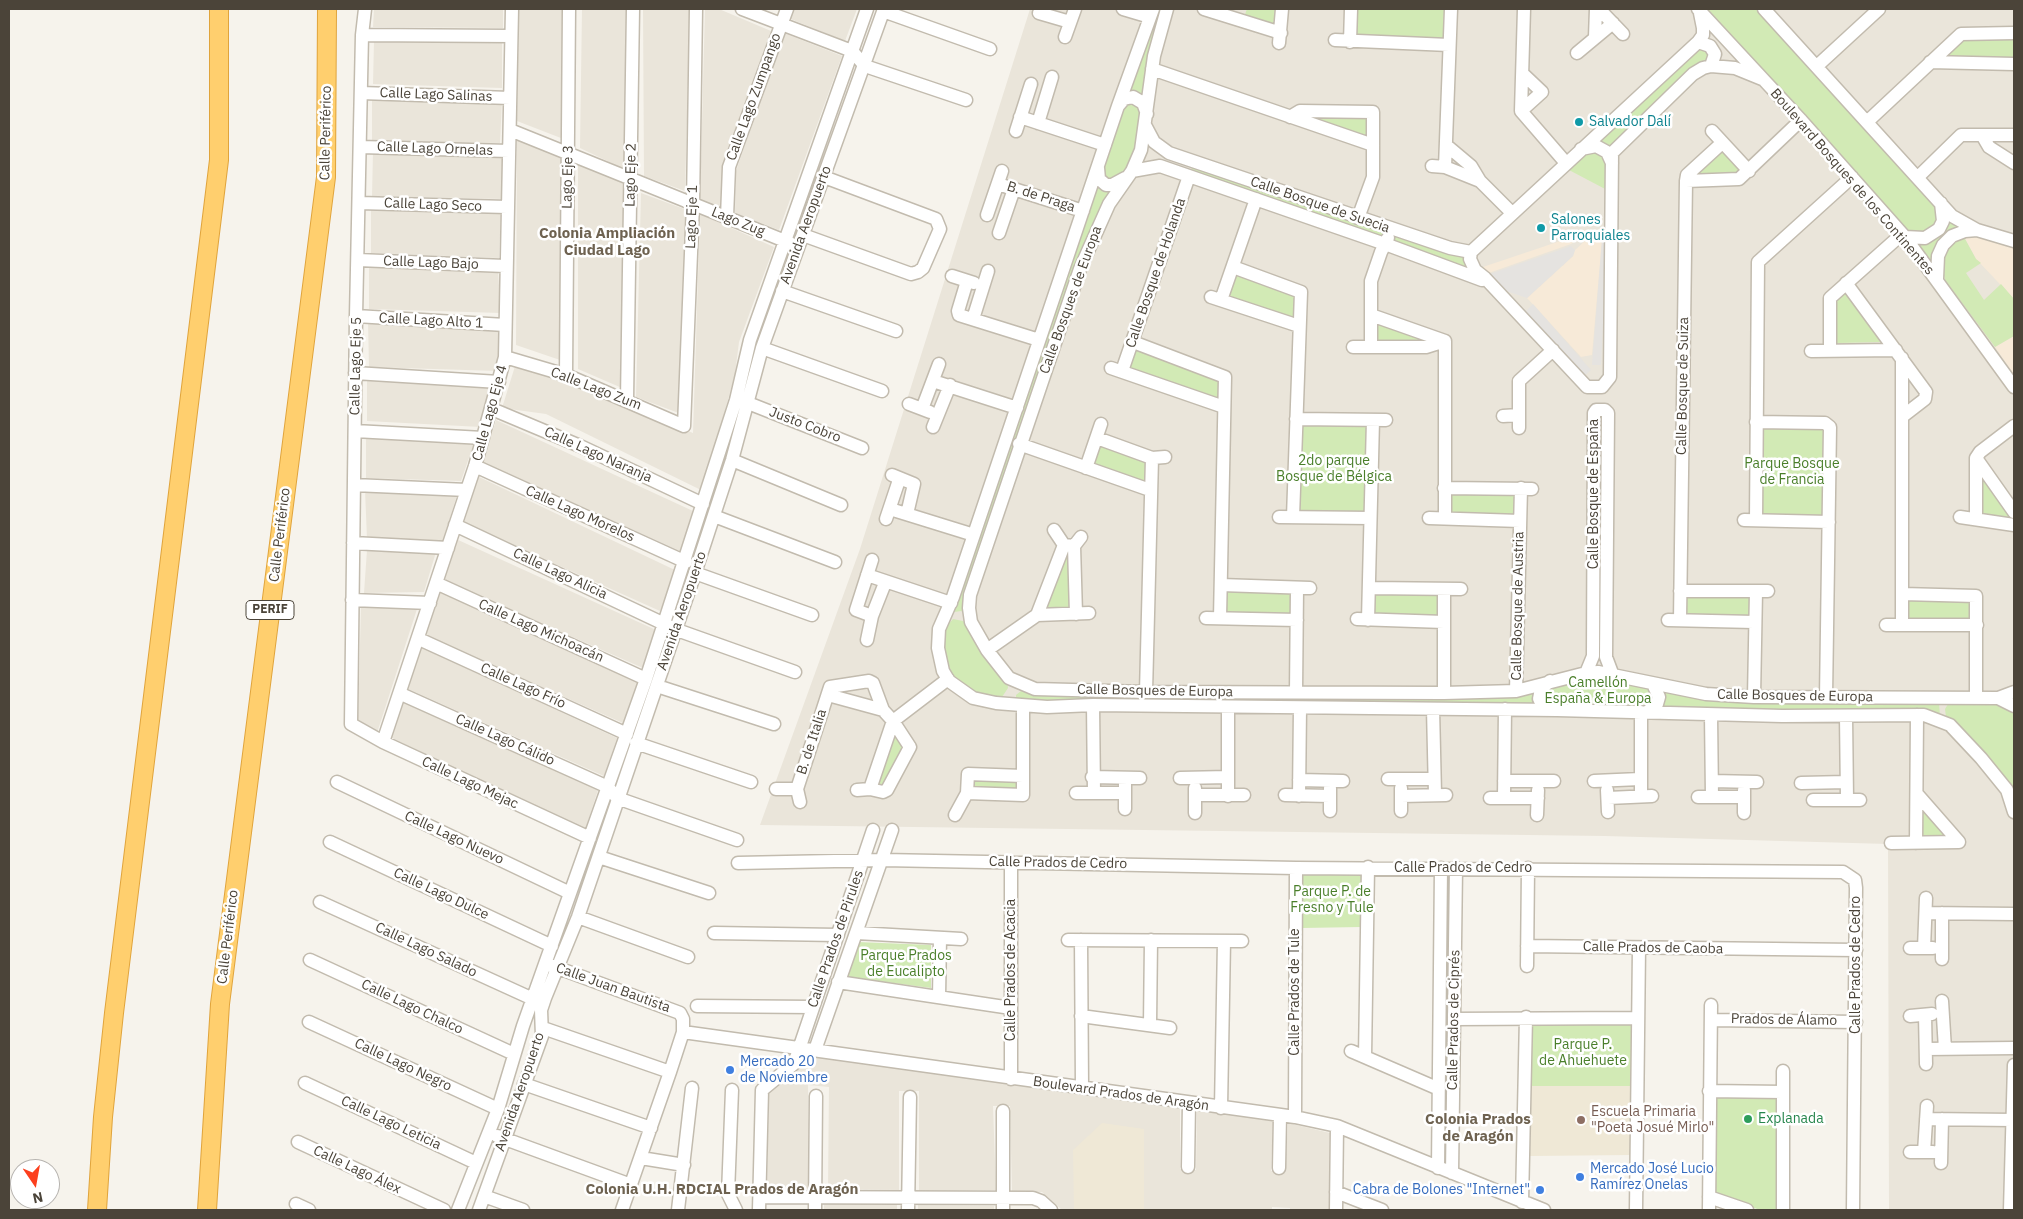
<!DOCTYPE html>
<html>
<head>
<meta charset="utf-8">
<style>
	body { margin:0 }
	#map { position:relative; width:2023px; height:1219px; overflow:hidden; background:#f6f3ec; font-family:"IBM Plex Sans",sans-serif }
	canvas { display:block }
	.frame { position:absolute; inset:0; border:10px solid #4b4439; pointer-events:none }
	.north { position:absolute; left:10px; top:1159px; width:50px; height:50px; box-sizing:border-box; background:#fff; border:1px solid #b7b4b0; border-radius:50%; rotate:168deg; font-size:14px; font-weight:700; line-height:20px; text-align:center; color:#4b4439 }
	.north::after { content:''; display:block; margin:auto; width:18px; height:22px; background:#fc3f1d; clip-path:polygon(50% 0,100% 100%,50% 72%,0 100%) }
</style>
</head>
<body>
<div id="map">
<canvas width="2023" height="1219"></canvas>
<div class="frame"></div>
<div class="north">N</div>
</div>
<script>
const ctx = document.querySelector('canvas').getContext('2d');
ctx.lineJoin = 'round';
function fill(path, color) {
  ctx.fillStyle = color;
  ctx.fill(path, 'evenodd');
}
function shape(rows) {
  const path = new Path2D();
  for (const r of rows) {
    path.moveTo(r[0], r[1]);
    for (let i = 2; i < r.length; i += 2) path.lineTo(r[i], r[i + 1]);
  }
  return path;
}
function strokePath(path, color, width, dash) {
  ctx.strokeStyle = color;
  ctx.lineWidth = width;
  ctx.lineCap = dash ? 'butt' : 'round';
  ctx.setLineDash(dash || []);
  ctx.stroke(path);
}
function drawText(font, color, halo, rows, align = 'center') {
  ctx.font = font + ' "IBM Plex Sans",sans-serif';
  ctx.lineWidth = 5;
  ctx.setLineDash([]);
  ctx.textBaseline = 'middle';
  ctx.strokeStyle = halo;
  ctx.fillStyle = color;
  for (const [text, x, y, turn = 0] of rows) {
    ctx.save();
    ctx.translate(x, y);
    ctx.rotate((+turn || 0) * Math.PI / 180);
    ctx.textAlign = isNaN(turn) ? turn : align;
    if (halo) ctx.strokeText(text, 0, 0);
    ctx.fillText(text, 0, 0);
    ctx.restore();
  }
}
fill(shape([
	[374,9,503,9,503,28,373,27],
	[519,9,566,9,566,140,517,121],
	[582,9,627,9,626,170,580,148],
	[643,9,690,9,685,191,644,176],
	[705,9,719,9,771,31,723,170,721,208,700,200],
	[791,9,857,9,845,41,788,18],
	[1030,9,2014,9,2014,1210,1889,1210,1888,844,1605,836,760,825,860,549],
	[784,33,842,56,779,230,735,213,736,171],
	[374,41,502,41,502,88,373,84],
	[372,99,502,100,500,143,372,141],
	[517,138,562,156,560,360,516,345],
	[373,152,502,153,503,199,372,196],
	[578,162,626,185,622,388,578,369],
	[641,193,687,210,684,415,636,397],
	[371,208,501,211,499,258,371,253],
	[700,214,774,247,739,342,735,374,703,491,546,414,502,408,516,363,693,433],
	[369,266,498,271,501,313,369,309],
	[368,321,500,327,498,371,369,367],
	[367,378,493,384,481,427,367,421],
	[496,420,693,511,680,551,483,462],
	[366,432,475,440,461,481,366,478],
	[477,476,677,571,660,611,464,523],
	[365,490,457,495,443,541,367,539],
	[456,539,656,630,643,668,443,580],
	[367,550,436,552,424,592,364,593],
	[438,588,639,683,623,723,425,635],
	[361,606,418,606,377,733,358,724],
	[420,647,617,738,604,776,408,689],
	[400,699,598,790,585,830,390,737],
	[814,1057,1180,1108,1180,1169,1196,1170,1197,1110,1273,1121,1271,1171,1285,1171,1288,1123,1330,1133,1329,1210,1290,1210,1290,1208,1272,1207,1272,1210,1062,1210,1042,1192,1012,1192,1010,1106,993,1106,996,1190,919,1191,919,1091,899,1091,899,1190,828,1189,829,1087,808,1085,809,1189,767,1190,769,1091],
	[824,1203,897,1205,897,1210,824,1210],
	[918,1205,994,1206,994,1210,918,1210]
]), '#eae5da');
fill(shape([
	[1587,232,1571,244,1486,274,1480,268],
	[1594,236,1602,240,1592,355,1581,357,1527,298,1573,256,1575,250,1588,238],
	[1964,237,1979,237,2014,248,2014,299,1976,259],
	[2014,336,2014,375,1995,347]
]), '#f7ead8');
fill(shape([
	[1531,1086,1632,1086,1631,1155,1530,1156],
	[1102,1123,1144,1129,1144,1210,1074,1210,1073,1150]
]), '#efe8d6');
fill(shape([
	[1156,9,1163,9,1144,75,1145,96,1133,91,1127,93],
	[1247,9,1275,9,1273,27,1244,17],
	[1357,9,1444,9,1443,40,1357,38],
	[1705,9,1757,9,1936,200,1939,211,1936,224,1927,233,1908,232],
	[2014,36,2014,59,1939,59,1961,38],
	[1702,47,1706,47,1710,61,1612,144,1608,147,1603,145,1601,136],
	[1132,103,1136,104,1141,111,1134,156,1120,179,1110,183,1101,173,1122,109,1125,105],
	[1366,114,1369,140,1308,120,1306,115],
	[1720,147,1742,168,1735,178,1701,177,1693,172],
	[1589,151,1597,152,1604,157,1607,164,1607,190,1569,170],
	[1191,167,1385,232,1383,238,1193,173],
	[1098,183,1103,192,1113,189,967,614,961,611,948,613],
	[1947,218,1966,228,1950,230,1941,237,1935,245,1931,263,1916,242],
	[1395,235,1467,255,1471,273,1393,241],
	[1964,237,1976,259,1981,263,1966,273,1984,300,2001,284,2014,299,2014,336,1995,347,1945,280,1942,267,1945,255,1953,243],
	[1236,274,1297,294,1295,321,1227,299],
	[1845,289,1883,342,1836,343,1836,299],
	[1378,322,1427,339,1418,344,1378,344],
	[1133,348,1223,382,1219,402,1125,368],
	[1302,422,1367,424,1366,515,1300,515],
	[1762,424,1824,427,1823,518,1761,517],
	[1098,442,1145,459,1146,486,1090,465],
	[1978,470,2014,519,2014,520,1979,517],
	[1449,493,1515,493,1516,519,1449,517],
	[1064,550,1072,551,1073,610,1044,611],
	[1227,590,1294,593,1293,618,1225,612],
	[1374,592,1441,592,1440,619,1374,617],
	[1903,594,1976,596,1977,625,1902,624],
	[1687,595,1752,598,1751,618,1687,617],
	[953,619,963,621,1007,680,1008,688,1002,697,979,696,960,684,953,676,945,656,945,628],
	[1597,677,1650,688,1653,700,1647,706,1631,707,1546,704,1544,691,1549,686],
	[1534,690,1538,708,1076,707,1016,700,1016,695,1021,691,1029,694],
	[1662,690,1939,702,1940,717,1657,709],
	[1950,701,2003,704,2014,712,2014,794,1946,717,1945,709],
	[894,728,906,748,886,785,875,784,893,742],
	[972,777,1020,778,1020,793,972,791],
	[1920,803,1955,840,1917,840],
	[1302,873,1361,873,1361,927,1302,928],
	[857,942,931,945,931,988,848,977],
	[1631,1023,1635,1026,1632,1086,1531,1086,1531,1024],
	[1714,1096,1779,1098,1778,1210,1760,1210,1714,1194]
]), '#d2eab5');
fill(shape([
	[1602,240,1607,242,1601,365,1592,365],
	[1571,246,1575,250,1573,256,1527,298,1506,291,1487,275],
	[1533,304,1591,370,1584,376,1525,312]
]), '#e5e3e0');
const minor = shape([
	[365,9,362,35,356,316,351,724,383,742,590,838],
	[742,9,852,51,865,66,966,100],
	[1123,9,1150,17],
	[1153,9,1118,106,953,597,939,629,938,648,943,671,949,681,973,698,996,703,1047,707,1093,705,1557,710,1782,716,1924,715,1950,725,1981,758,2007,790,2014,812],
	[1167,9,1154,56,1141,150,1132,171,1109,204,1080,269,970,595,969,608,971,622,987,650,1009,678,1035,689,1146,692,1444,693,1516,691,1586,673,1598,672,1706,694,1754,697,1998,698,2014,692],
	[1204,9,1281,33],
	[1524,9,1521,111,1566,163],
	[1599,9,1623,34],
	[1698,9,1801,120,1905,237,2014,387],
	[1764,9,1952,216,1977,230,2014,241],
	[883,11,990,49],
	[1039,13,1070,22],
	[362,35,511,36],
	[1065,37,1075,9],
	[1595,37,1596,9],
	[1335,40,1449,45],
	[1350,42,1351,9],
	[1698,42,1710,46,1715,54,1711,66],
	[1279,43,1282,9],
	[1577,53,1613,23],
	[1930,62,2014,64],
	[1817,66,1879,9],
	[1152,69,1373,145],
	[361,93,510,98],
	[1118,106,1124,99,1133,97,1143,103,1147,114],
	[1521,111,1542,92,1523,74],
	[1020,117,1105,145],
	[1290,117,1300,111,1373,112,1373,177,1358,218],
	[1868,121,1961,34,2014,33],
	[1038,123,1052,77],
	[1145,125,1154,142,1169,153,1450,248,1471,252],
	[510,130,790,243],
	[1016,131,1031,84],
	[1712,131,1749,171],
	[1982,135,1989,147,2014,163],
	[1446,145,1471,166,1480,181,1512,213],
	[360,147,509,151],
	[1581,149,1596,146,1607,152,1612,163],
	[1432,166,1445,167,1480,181],
	[1445,167,1451,9],
	[1098,168,1099,179,1106,185,1112,185,1125,178],
	[1132,171,1160,166,1385,244,1482,280],
	[1918,177,1961,135,2014,135],
	[1686,181,1739,179,1801,120],
	[998,184,1083,211],
	[359,203,507,207],
	[987,215,1002,171],
	[727,217,729,167,787,9],
	[999,233,1014,189],
	[803,235,911,274,918,272,923,268,940,229,936,219,824,177],
	[1905,237,1925,238,1939,229,1943,221,1941,203],
	[1471,252,1470,259,1475,270,1485,278,1587,387,1602,387,1610,377,1612,153,1693,74,1703,68,1711,66,1735,68,1762,79],
	[1471,252,1698,42,1703,35,1703,28,1700,13],
	[358,260,505,266],
	[1233,267,1301,292,1293,517],
	[952,276,974,283],
	[1937,279,1938,256,1943,245,1952,236,1965,231,1977,230],
	[967,281,958,311,959,315,1039,340],
	[1846,283,1926,392,1925,399,1903,416],
	[782,291,896,331],
	[1211,297,1299,326],
	[1221,300,1256,199],
	[1371,315,1445,341],
	[356,316,505,325],
	[973,319,988,271],
	[1133,342,1225,377,1220,618],
	[1353,347,1426,347,1445,341],
	[1371,347,1371,281,1381,252,1388,238],
	[762,348,882,391],
	[1830,350,1830,298,1902,234],
	[1811,351,1896,350],
	[505,357,566,375,684,426,693,204,696,9],
	[1111,368,1224,407],
	[1122,371,1189,176],
	[355,373,499,382],
	[566,375,569,9],
	[933,381,1017,408],
	[627,400,633,9],
	[748,403,862,448],
	[909,404,930,412],
	[492,409,580,446,703,504],
	[922,409,939,364],
	[1503,416,1519,415],
	[1296,419,1386,420],
	[1756,422,1825,423,1830,427,1826,697],
	[933,427,950,385],
	[1519,428,1519,381,1553,350],
	[355,431,483,438],
	[1097,438,1152,458,1165,457],
	[1019,444,1150,490],
	[1976,458,2014,512],
	[732,460,841,505],
	[475,466,686,562],
	[1086,468,1101,424],
	[892,475,914,484,907,514],
	[354,485,467,490],
	[1444,488,1532,489],
	[890,509,974,535],
	[714,516,835,562],
	[1279,517,1370,518],
	[1960,517,2014,525],
	[1429,518,1520,521],
	[1445,518,1445,341],
	[886,519,899,480],
	[1976,519,1976,458,1980,452,2014,426],
	[1744,520,1829,522],
	[1756,520,1758,262,1852,177],
	[455,525,677,630,795,672],
	[1054,530,1064,545,1074,546,1081,537],
	[353,543,448,548],
	[1074,546,1076,614],
	[695,573,812,615],
	[867,575,951,603],
	[436,583,646,679],
	[1221,585,1310,588],
	[1369,588,1461,589],
	[1680,591,1768,591],
	[1903,594,1976,596,1976,698],
	[352,600,430,603],
	[1037,615,1089,613],
	[872,616,856,610,872,560],
	[1206,618,1297,620],
	[1357,619,1444,622],
	[1368,620,1373,420],
	[1668,620,1754,622],
	[1680,620,1686,181,1687,175,1722,143],
	[1902,624,1902,358],
	[1886,625,1977,625],
	[419,639,627,734],
	[867,640,872,616,885,583],
	[987,650,1037,615,1064,545],
	[1586,673,1593,656,1594,413,1596,410,1605,410,1608,413,1606,657,1612,673],
	[1550,681,1541,689,1539,699,1545,706,1552,708],
	[657,686,774,724],
	[1516,691,1521,488],
	[1146,692,1152,458],
	[1296,692,1297,589],
	[1444,693,1444,589],
	[401,694,608,787,617,798,737,840],
	[828,695,883,710],
	[1754,697,1756,591],
	[1998,698,2014,706],
	[1093,705,1094,793],
	[1228,707,1228,796],
	[1433,709,1435,794],
	[1647,712,1657,704,1659,697,1653,684],
	[1711,715,1712,797],
	[1846,716,1847,799],
	[383,742,475,466,505,357,512,9],
	[636,743,751,782],
	[1092,777,1140,778],
	[1180,778,1228,777],
	[1388,779,1434,779],
	[1299,780,1343,781],
	[1504,781,1554,781],
	[1594,781,1640,779],
	[1712,781,1757,782],
	[337,782,570,893],
	[1801,783,1846,782],
	[1125,784,1125,809],
	[1330,788,1330,811],
	[1401,788,1401,811],
	[776,789,797,789,800,802],
	[797,789,830,687,869,681,873,683,883,710,893,721,910,747,887,790,883,792,870,789,857,790],
	[870,789,893,721,948,679],
	[1607,790,1608,812],
	[1744,790,1744,813],
	[967,793,1023,795,1023,706],
	[1076,793,1125,793],
	[1196,795,1244,795],
	[1285,795,1330,796],
	[1299,796,1300,708],
	[1401,796,1446,795],
	[1641,796,1641,712],
	[1504,797,1505,709],
	[1698,797,1744,797],
	[1490,798,1538,798],
	[1608,798,1652,796],
	[1813,800,1860,800],
	[1195,813,1195,788],
	[955,815,967,793,968,774,1023,776],
	[1537,815,1538,790],
	[330,842,552,946],
	[1891,843,1959,842,1917,794],
	[1916,843,1917,715],
	[599,857,709,893],
	[738,863,883,860,1296,868,1843,872,1855,880,1856,888,1853,1210],
	[320,902,533,999],
	[1926,913,2014,914],
	[1942,913,1942,959],
	[578,917,688,957],
	[714,933,838,935],
	[857,933,961,939],
	[1068,940,1242,941],
	[1081,940,1082,1087],
	[1527,946,1856,950],
	[1910,948,1933,948],
	[1924,948,1926,898],
	[310,960,514,1054],
	[550,965,680,1013,683,1019,683,1032,670,1072,622,1210],
	[1527,966,1528,868],
	[838,982,1011,1008],
	[939,997,940,938],
	[1942,1001,1945,1049],
	[697,1006,813,1007],
	[1925,1015,1926,1064],
	[1081,1016,1170,1028],
	[1910,1016,1932,1014],
	[1454,1019,1638,1018],
	[1711,1020,1856,1022],
	[309,1022,498,1109],
	[1150,1025,1151,940],
	[543,1028,670,1072],
	[683,1032,1295,1117,1337,1126,1544,1210],
	[1926,1049,2014,1048],
	[815,1050,892,830],
	[1351,1051,1439,1089],
	[1365,1057,1368,867],
	[795,1061,873,830],
	[1783,1071,1783,1210],
	[1011,1079,1011,862],
	[305,1083,476,1163],
	[524,1084,651,1128],
	[732,1090,728,1194,736,1210],
	[1709,1091,1783,1092],
	[1221,1108,1224,941],
	[1003,1111,1003,1210],
	[1295,1117,1296,868],
	[1926,1119,2013,1120],
	[497,1136,631,1185],
	[298,1142,444,1210],
	[1910,1152,1933,1152],
	[1924,1152,1927,1106],
	[641,1158,684,1165],
	[1941,1163,1942,1119],
	[1188,1167,1189,1103],
	[1279,1168,1280,1116],
	[1438,1168,1441,868],
	[1452,1173,1456,868],
	[1336,1192,1382,1210],
	[484,1196,523,1210],
	[760,1197,1033,1198,1041,1201,1051,1210],
	[1709,1197,1747,1210],
	[1522,1202,1526,1017],
	[296,1204,309,1210],
	[458,1210,498,1109,523,1026,646,679,736,400,750,340,867,9],
	[479,1210,542,1036,541,1010,545,998,578,917,695,573,732,460,762,348,884,9],
	[678,1210,692,1088],
	[759,1210,762,1090,802,1057],
	[815,1210,816,1096],
	[908,1210,910,1097],
	[1336,1210,1337,1126],
	[1636,1210,1639,948],
	[1709,1210,1711,1005],
	[2010,1210,2014,1065]
]);
const highway = shape([
	[97,1210,103,1117,114,1013,219,160,219,9],
	[207,1210,220,1004,326,177,327,9]
]);
strokePath(minor, '#c2bbae', 15);
strokePath(highway, '#e0a43c', 20);
strokePath(minor, '#fff', 12);
strokePath(highway, '#ffcf6e', 18);
for (const [x, y, r, color] of [
	[1579,122,5,"#0f9aa8"],
	[1541,228,5,"#0f9aa8"],
	[730,1070,5,"#3f7fe0"],
	[1748,1119,5,"#2e9e5b"],
	[1581,1120,5,"#8d6e63"],
	[1580,1177,5,"#3f7fe0"],
	[1540,1190,5,"#3f7fe0"]
]) {
  const dot = new Path2D();
  dot.arc(x, y, r, 0, 2 * Math.PI);
  ctx.fillStyle = color;
  ctx.fill(dot);
  strokePath(dot, '#fff', 2);
}
for (const [x, y, w] of [
	[270,610,48]
]) {
  const box = new Path2D();
  box.roundRect(x - w / 2, y - 9.5, w, 19, 4);
  ctx.fillStyle = '#fff';
  ctx.fill(box);
  strokePath(box, '#4b4439', 1);
}
drawText('bold 12px', '#4b4439', null, [
	["PERIF",270,610]
]);
drawText('14px', '#4b4439', '#fff', [
	["Calle Lago Salinas",436,95,2],
	["Calle Lago Zumpango",754,97,-70],
	["Calle Periférico",326,133,-89],
	["Calle Lago Ornelas",435,149,2],
	["Lago Eje 2",631,175,-89],
	["Lago Eje 3",568,177,-89],
	["Boulevard Bosques de los Continentes",1852,182,49],
	["B. de Praga",1041,197,18],
	["Calle Lago Seco",433,205,2],
	["Calle Bosque de Suecia",1320,205,19],
	["Lago Eje 1",692,217,-88],
	["Lago Zug",738,222,22],
	["Avenida Aeropuerto",806,225,-70],
	["Calle Lago Bajo",431,263,2],
	["Calle Bosque de Holanda",1156,273,-71],
	["Calle Bosques de Europa",1071,300,-70],
	["Calle Lago Alto 1",431,321,3],
	["Calle Lago Eje 5",356,366,-89],
	["Calle Bosque de Suiza",1683,386,-89],
	["Calle Lago Zum",596,389,21],
	["Calle Lago Eje 4",490,413,-75],
	["Justo Cobro",805,425,21],
	["Calle Lago Naranja",598,455,24],
	["Calle Bosque de España",1594,494,-90],
	["Calle Lago Morelos",580,514,24],
	["Calle Periférico",280,535,-83],
	["Calle Lago Alicia",560,574,25],
	["Calle Bosque de Austria",1518,606,-89],
	["Avenida Aeropuerto",682,611,-71],
	["Calle Lago Michoacán",541,631,24],
	["Calle Lago Frío",523,686,24],
	["Calle Bosques de Europa",1155,691,1],
	["Calle Bosques de Europa",1795,696,1],
	["Calle Lago Cálido",505,740,24],
	["B. de Italia",812,742,-72],
	["Calle Lago Mejac",470,783,25],
	["Calle Lago Nuevo",454,838,25],
	["Calle Prados de Cedro",1058,863,1],
	["Calle Prados de Cedro",1463,868],
	["Calle Lago Dulce",441,894,25],
	["Calle Periférico",228,937,-83],
	["Calle Prados de Pirules",836,939,-71],
	["Calle Prados de Caoba",1653,948,1],
	["Calle Lago Salado",426,950,25],
	["Calle Prados de Cedro",1856,965,-90],
	["Calle Prados de Acacia",1011,970,-90],
	["Calle Juan Bautista",613,988,20],
	["Calle Prados de Tule",1295,992,-90],
	["Calle Lago Chalco",412,1007,25],
	["Calle Prados de Ciprés",1454,1020,-89],
	["Prados de Álamo",1784,1020,1],
	["Calle Lago Negro",403,1065,25],
	["Avenida Aeropuerto",520,1092,-71],
	["Boulevard Prados de Aragón",1121,1094,8],
	["Calle Lago Leticia",391,1123,25],
	["Calle Lago Álex",357,1170,25]
]);
drawText('14px', '#0d838f', '#fff', [
	["Salvador Dalí",1589,122],
	["Salones",1551,220],
	["Parroquiales",1551,236]
], 'left');
drawText('14px', '#4a7f2a', '#fff', [
	["2do parque",1334,461],
	["Bosque de Bélgica",1334,477],
	["Parque Bosque",1792,464],
	["de Francia",1792,480],
	["Camellón",1598,683],
	["España & Europa",1598,699],
	["Parque P. de",1332,892],
	["Fresno y Tule",1332,908],
	["Parque Prados",906,956],
	["de Eucalipto",906,972],
	["Parque P.",1583,1045],
	["de Ahuehuete",1583,1061]
]);
drawText('14px', '#366cbe', '#fff', [
	["Mercado 20",740,1062],
	["de Noviembre",740,1078],
	["Mercado José Lucio",1590,1169],
	["Ramírez Onelas",1590,1185],
	["Cabra de Bolones \"Internet\"",1530,1190,"right"]
], 'left');
drawText('14px', '#785e54', '#fff', [
	["Escuela Primaria",1591,1112],
	["\"Poeta Josué Mirlo\"",1591,1128]
], 'left');
drawText('14px', '#27864d', '#fff', [
	["Explanada",1758,1119]
], 'left');
drawText('bold 15px', '#6e6250', '#fff', [
	["Colonia Ampliación",607,234],
	["Ciudad Lago",607,251],
	["Colonia Prados",1478,1120],
	["de Aragón",1478,1137],
	["Colonia U.H. RDCIAL Prados de Aragón",722,1190]
]);
</script>
</body>
</html>
